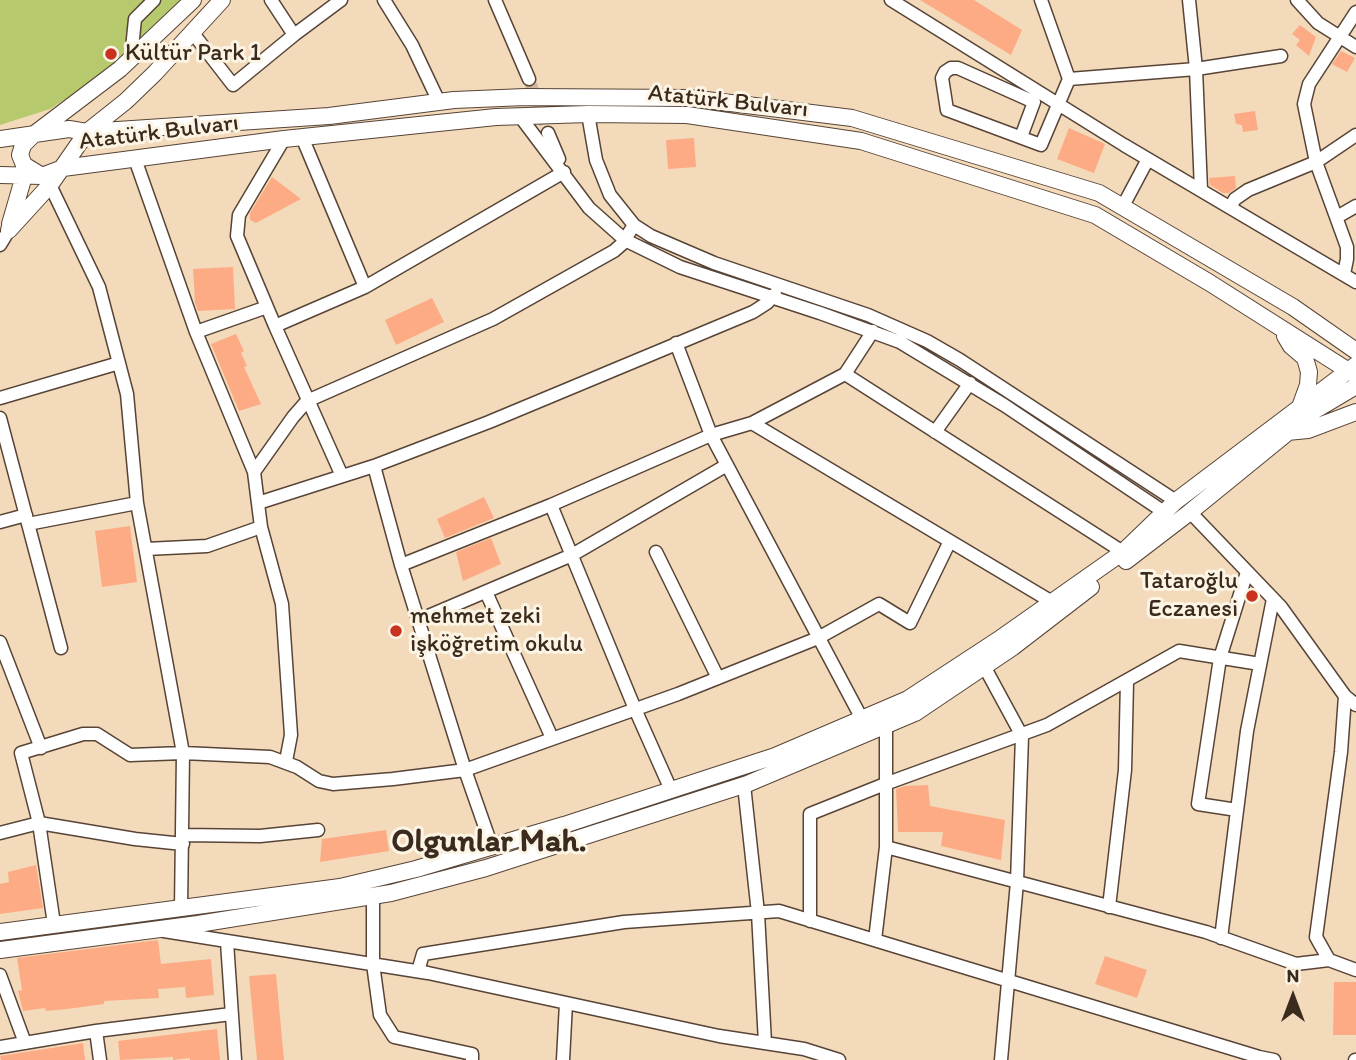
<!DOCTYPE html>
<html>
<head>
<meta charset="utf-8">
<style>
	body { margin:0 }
	#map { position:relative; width:1356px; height:1060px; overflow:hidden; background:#f3dabb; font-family:Itim,sans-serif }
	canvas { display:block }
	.north { position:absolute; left:1258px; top:962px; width:70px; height:70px; -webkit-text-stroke:5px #fcf5e5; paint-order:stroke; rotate:0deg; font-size:19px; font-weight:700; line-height:28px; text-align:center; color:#3b2a1e }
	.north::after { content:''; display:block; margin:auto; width:24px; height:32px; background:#3b2a1e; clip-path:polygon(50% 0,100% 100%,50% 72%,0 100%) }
</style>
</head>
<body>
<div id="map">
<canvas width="1356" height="1060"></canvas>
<div class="north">N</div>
</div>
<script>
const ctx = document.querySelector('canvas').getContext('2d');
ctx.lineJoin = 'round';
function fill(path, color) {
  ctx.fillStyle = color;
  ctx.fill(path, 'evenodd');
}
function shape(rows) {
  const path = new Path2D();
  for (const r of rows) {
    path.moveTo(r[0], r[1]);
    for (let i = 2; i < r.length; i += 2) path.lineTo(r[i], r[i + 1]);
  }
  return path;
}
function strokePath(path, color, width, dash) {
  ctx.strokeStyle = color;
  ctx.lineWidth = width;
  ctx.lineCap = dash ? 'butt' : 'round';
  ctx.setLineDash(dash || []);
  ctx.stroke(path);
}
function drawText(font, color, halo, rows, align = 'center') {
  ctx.font = font + ' Itim,sans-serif';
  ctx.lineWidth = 6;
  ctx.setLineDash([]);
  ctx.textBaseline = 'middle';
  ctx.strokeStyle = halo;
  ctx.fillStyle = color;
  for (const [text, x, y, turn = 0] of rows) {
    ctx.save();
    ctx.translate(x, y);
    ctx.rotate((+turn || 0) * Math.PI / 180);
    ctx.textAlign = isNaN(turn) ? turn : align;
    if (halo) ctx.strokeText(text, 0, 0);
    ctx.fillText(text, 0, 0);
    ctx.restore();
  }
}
fill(shape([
	[0,0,186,0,108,72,50,109,0,125]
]), '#b6ca6d');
fill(shape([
	[920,0,974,0,1022,30,1011,55],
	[1300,25,1316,37,1309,56,1296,45,1300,40,1292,34],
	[1341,51,1355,58,1347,72,1332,64],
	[1255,111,1258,130,1243,132,1242,125,1236,124,1234,114],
	[1069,128,1105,144,1094,173,1057,159],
	[694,138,696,167,668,169,666,140],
	[1235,176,1236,188,1229,193,1223,193,1210,185,1209,178],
	[272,177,301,199,256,223,250,220,250,213],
	[233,267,235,309,198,311,195,303,193,269],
	[432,298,444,322,396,345,385,320],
	[236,334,244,351,241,353,247,366,244,367,261,404,239,411,211,344],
	[484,497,494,518,445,538,437,519],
	[130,526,137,582,102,587,95,531],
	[491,538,501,564,463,581,456,552],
	[928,785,930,806,1005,820,1001,860,941,846,943,832,898,832,896,789,905,786],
	[386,830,389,851,320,862,322,839],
	[36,865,43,908,0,914,0,884,9,882,8,872],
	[158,940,161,964,211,959,214,995,186,998,185,987,158,989,159,998,104,1001,104,1004,67,1009,46,1011,45,1008,23,1011,18,991,22,990,17,958],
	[1105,956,1147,970,1137,998,1095,984],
	[276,974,284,1060,257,1060,249,976],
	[1334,982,1356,982,1356,1035,1333,1035],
	[217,1029,220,1060,190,1060,190,1058,173,1060,173,1057,120,1060,118,1041],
	[83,1043,85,1060,1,1060,0,1056]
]), '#fdab85');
strokePath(shape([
	[529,79,548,133]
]), '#ceb79c', 12, [12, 6]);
const minor = shape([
	[271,0,294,35,341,0],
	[384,0,412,45,439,102],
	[495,0,529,79],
	[891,0,1124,145,1356,282],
	[1041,0,1069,79,1196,69,1281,56],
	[1189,0,1196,69,1201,190],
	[1297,0,1318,23,1356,47],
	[192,32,233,85,294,35],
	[131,58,135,19,154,0],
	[588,114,596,160,610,195,634,225,651,236,714,263,868,315,927,341,960,360,1176,501],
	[519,115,589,208,625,240,680,267,820,313,900,342,1004,405,1164,512],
	[548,133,559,159],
	[302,137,365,287],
	[1021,137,1034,102,958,68,951,68,945,72,942,78,947,110,1041,145,1069,79],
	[284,139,239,215,237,236,275,326,365,287,564,172],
	[135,159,196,332,254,472],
	[50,185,99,287,127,394,137,503,183,753,181,909],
	[1123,206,1148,159],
	[1230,207,1235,199,1248,190,1316,162,1356,135],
	[1337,217,1356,206],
	[0,245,9,230],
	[1344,274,1347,259,1347,247,1316,162,1304,104,1309,84,1356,12],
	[275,326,342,476],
	[196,332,267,307],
	[676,343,711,435,862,719],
	[845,374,1123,552],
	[0,398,119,363],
	[0,418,61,648],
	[752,423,1052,602],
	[935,432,970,383],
	[374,466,401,565,465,770,492,847],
	[258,503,374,466,489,422,753,312,767,303,775,294],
	[551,505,635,709,671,790],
	[1190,512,1281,607,1345,696,1356,705],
	[0,522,26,515],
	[28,524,137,503],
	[146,549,207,546,261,527],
	[656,552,718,678],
	[401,565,551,505,711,435,752,423,845,374,873,331],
	[486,592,552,738],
	[419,620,572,555,727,465],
	[0,642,41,748],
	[984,666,1022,736,1017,882,1001,1060],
	[1345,696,1341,752,1316,937,1329,960,1356,970],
	[886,725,886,847,1206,932,1296,964,1329,960],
	[286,761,291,735,282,604,261,527,254,472,293,417,307,401,493,319,614,251,622,244,634,225],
	[744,785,758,913,765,1043],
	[1237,810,1198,804,1220,658,1247,572],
	[0,833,39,823,135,839,183,844],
	[183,835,260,836,318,830],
	[373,896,373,964,380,1015,394,1037,472,1054,472,1060],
	[1109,907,1125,770,1127,681],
	[810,921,810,814,885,784,1047,725,1179,651,1260,664],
	[54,924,39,823,21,753,83,734,97,734,130,755,183,753,270,757,297,767,319,781,333,784,393,779,465,770,678,694,818,638,879,604,910,623,950,541],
	[164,931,428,973,719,1036,804,1049,839,1060],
	[1221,938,1247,731,1273,599],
	[875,940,886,847],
	[227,942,235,1060],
	[418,971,423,954,624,922,779,911,1259,1057,1274,1060],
	[0,975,25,1043],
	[96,1031,100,1060],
	[0,1047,96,1031,231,1014],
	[563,1060,566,1003],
	[1355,1060,1356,1060]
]);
const major = shape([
	[0,139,69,129,87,132,329,116,454,100,525,97,690,98,852,118,1099,193,1293,307,1356,351],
	[0,175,42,176,63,168,284,139,496,117,588,114,687,115,861,141,1095,215,1210,283,1355,375],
	[42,176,24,165,20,155,23,145,33,135,120,69,193,0],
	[10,224,24,176,24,168],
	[9,230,50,185,87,132,126,101,155,73,222,0],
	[1285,336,1291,346,1305,358,1309,372,1308,385,1300,407],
	[1287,432,1308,430,1356,412],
	[1126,561,1190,512,1314,411,1356,386],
	[0,932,340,887,416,869,564,825,775,756,908,699,998,640,1123,552,1176,501,1356,365],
	[0,950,198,924,391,893,486,868,747,784,915,713,1013,647,1091,587]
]);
strokePath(minor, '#574436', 15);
strokePath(major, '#574436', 18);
strokePath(minor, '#fff', 12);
strokePath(major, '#fff', 16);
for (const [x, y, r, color] of [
	[111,54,7,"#c8321e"],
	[1252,596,7,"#c8321e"],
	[396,631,7,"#c8321e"]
]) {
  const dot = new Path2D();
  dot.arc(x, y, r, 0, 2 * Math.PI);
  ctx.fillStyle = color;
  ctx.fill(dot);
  strokePath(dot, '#fcf5e5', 2.5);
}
drawText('24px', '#3b2a1e', '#fcf5e5', [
	["Kültür Park 1",125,54],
	["Tataroğlu",1238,582,"right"],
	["Eczanesi",1238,610,"right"],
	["mehmet zeki",410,617],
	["işköğretim okulu",410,645]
], 'left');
drawText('24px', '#3b2a1e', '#fcf5e5', [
	["Atatürk Bulvarı",728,102,6],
	["Atatürk Bulvarı",159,133,-7]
]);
drawText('bold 32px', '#3b2a1e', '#fcf5e5', [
	["Olgunlar Mah.",489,843]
]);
</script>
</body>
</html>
